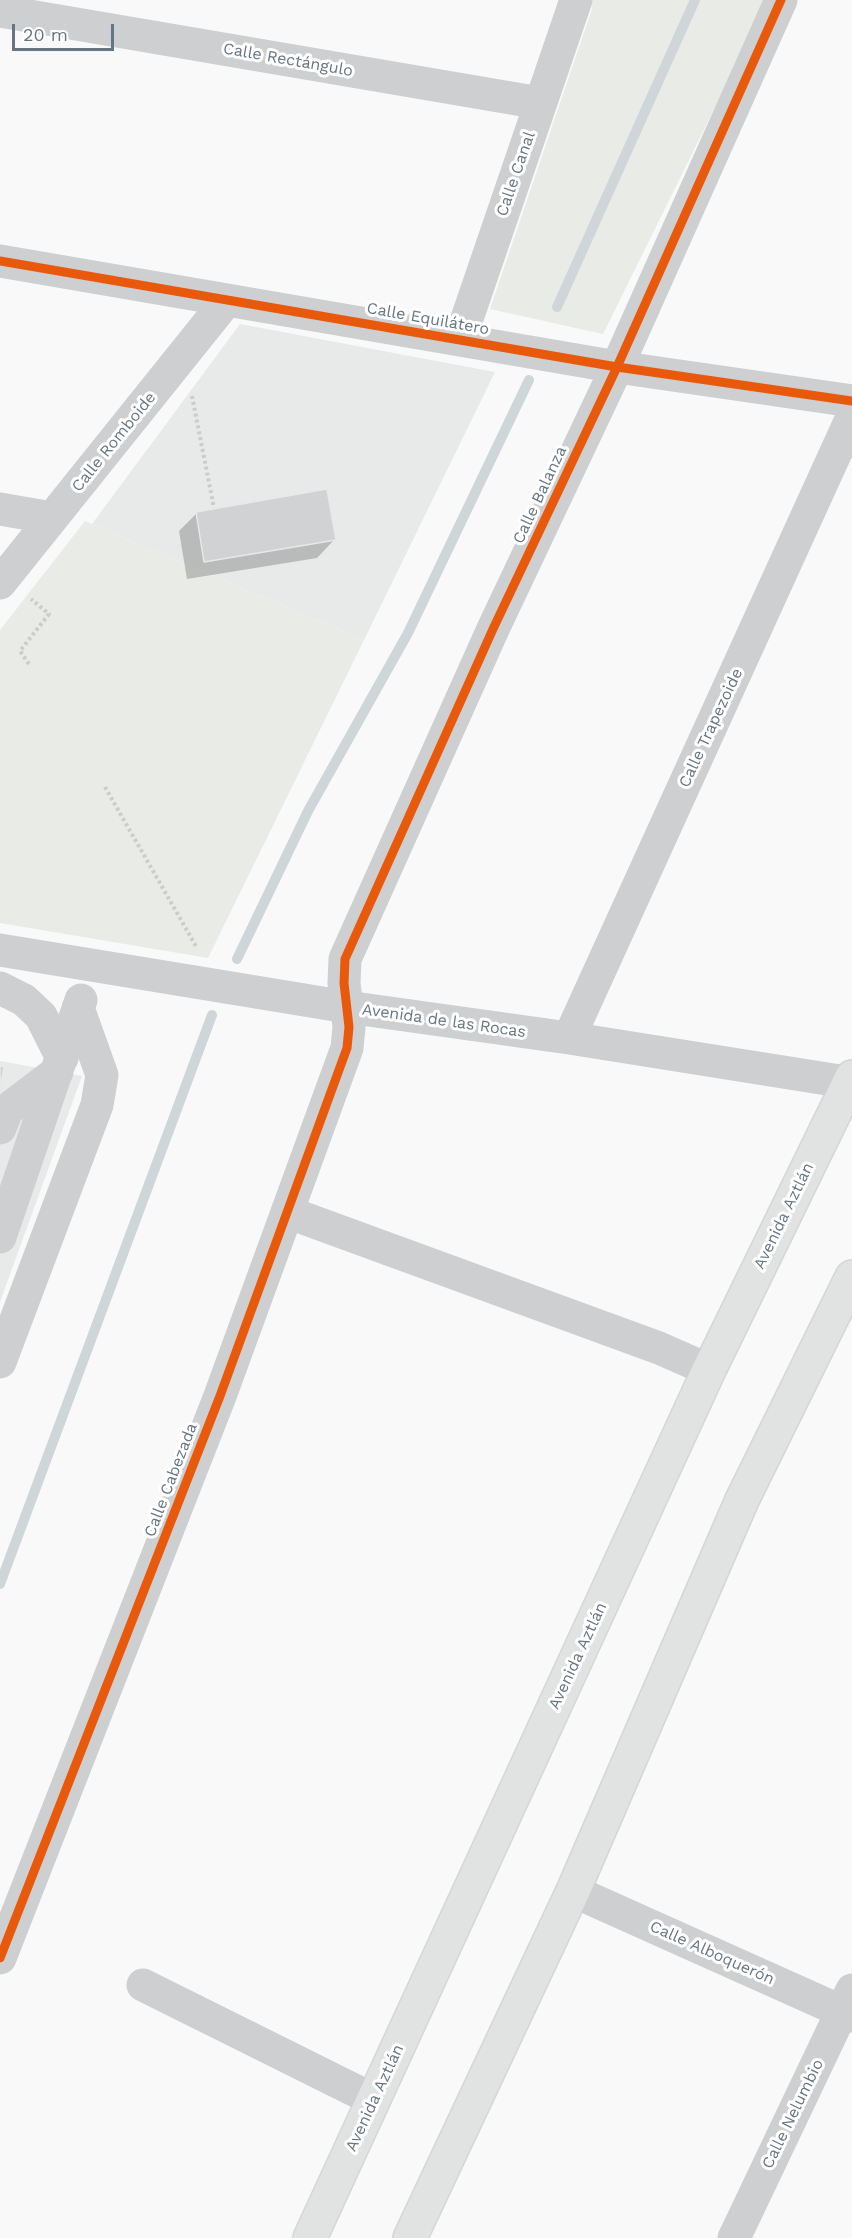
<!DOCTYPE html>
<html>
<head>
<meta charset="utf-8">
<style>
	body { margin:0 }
	#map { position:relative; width:852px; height:2238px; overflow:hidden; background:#f9f9f9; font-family:"Work Sans",sans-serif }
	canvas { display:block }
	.scale { position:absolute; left:12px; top:24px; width:102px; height:27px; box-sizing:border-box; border:3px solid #657683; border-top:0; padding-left:8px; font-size:18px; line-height:21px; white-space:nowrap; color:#657683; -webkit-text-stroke:4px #fff; paint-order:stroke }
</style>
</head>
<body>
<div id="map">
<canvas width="852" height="2238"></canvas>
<div class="scale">20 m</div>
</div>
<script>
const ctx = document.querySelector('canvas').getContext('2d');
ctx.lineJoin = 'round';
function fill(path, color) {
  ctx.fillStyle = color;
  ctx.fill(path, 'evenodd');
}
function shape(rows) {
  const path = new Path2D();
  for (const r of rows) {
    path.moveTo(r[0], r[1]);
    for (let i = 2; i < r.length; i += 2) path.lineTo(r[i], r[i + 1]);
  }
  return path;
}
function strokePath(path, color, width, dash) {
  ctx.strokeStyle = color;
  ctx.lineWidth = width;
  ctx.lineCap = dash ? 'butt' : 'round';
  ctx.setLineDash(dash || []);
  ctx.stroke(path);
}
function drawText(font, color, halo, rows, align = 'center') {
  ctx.font = font + ' "Work Sans",sans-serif';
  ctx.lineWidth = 6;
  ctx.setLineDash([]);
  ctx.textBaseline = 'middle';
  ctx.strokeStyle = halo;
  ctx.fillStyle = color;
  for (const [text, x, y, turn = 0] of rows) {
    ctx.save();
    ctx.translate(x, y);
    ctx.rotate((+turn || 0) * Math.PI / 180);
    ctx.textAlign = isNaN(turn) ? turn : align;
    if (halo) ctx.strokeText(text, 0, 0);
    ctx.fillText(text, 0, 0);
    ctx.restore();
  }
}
fill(shape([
	[240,324,495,372,364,640,92,524],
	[0,1061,82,1076,0,1302]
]), '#e8e9e9');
fill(shape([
	[591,0,768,0,603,334,490,309,592,9],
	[85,521,364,640,208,958,0,923,0,630]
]), '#e8ebe6');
fill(shape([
	[197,513,334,540,317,558,187,579,179,531]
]), '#0003');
strokePath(shape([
	[557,307,695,0],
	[237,959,308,811,408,633,529,380],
	[0,1584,212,1015]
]), '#ced6d9', 10);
const building = shape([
	[327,489,336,540,204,562,196,512,327,489],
	[0,1066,4,1067,0,1089,0,1066]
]);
fill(building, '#d0d2d3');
strokePath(building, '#e8e8e8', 1.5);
const major = shape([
	[310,2238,709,1370,852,1077],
	[410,2238,573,1891,742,1500,852,1277]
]);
strokePath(major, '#d5d6d7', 36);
strokePath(shape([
	[192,396,214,508],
	[29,664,20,651,49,614,31,599],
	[105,787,197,948]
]), '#cbcccd', 4, [3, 3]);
strokePath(shape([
	[0,11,540,103],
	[0,261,617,367,852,401],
	[460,339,576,0],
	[0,509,52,518],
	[0,583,227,300],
	[0,950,347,1007,569,1038,852,1083],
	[0,988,24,1000,41,1016,62,1058],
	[569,1038,852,417],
	[0,1128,7,1110,57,1072],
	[287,1212,659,1348,709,1370],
	[0,1237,81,1000],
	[0,1362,97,1105,102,1075,78,1008],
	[573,1891,852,2016],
	[0,1958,220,1396,347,1048,349,1027,344,983,345,959,493,629,617,367,781,0],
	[143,1985,374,2100],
	[734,2238,852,1990]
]), '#cecfd0', 33);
strokePath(major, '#e1e2e2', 33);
strokePath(shape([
	[0,261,617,367,852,401],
	[0,1958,220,1396,347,1048,349,1027,344,983,345,959,493,629,617,367,781,0]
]), '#e8590c', 9);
drawText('16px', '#657683', '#fff', [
	["Calle Rectángulo",288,60,10],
	["Calle Canal",516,174,-71],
	["Calle Equilátero",428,319,10],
	["Calle Romboide",114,442,-51],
	["Calle Balanza",540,495,-65],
	["Calle Trapezoide",711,728,-65],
	["Avenida de las Rocas",444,1021,8],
	["Avenida Aztlán",784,1216,-64],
	["Calle Cabezada",171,1480,-69],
	["Avenida Aztlán",578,1656,-65],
	["Calle Alboquerón",712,1953,24],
	["Avenida Aztlán",375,2098,-65],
	["Calle Nelumbio",793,2114,-64]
]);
</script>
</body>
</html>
